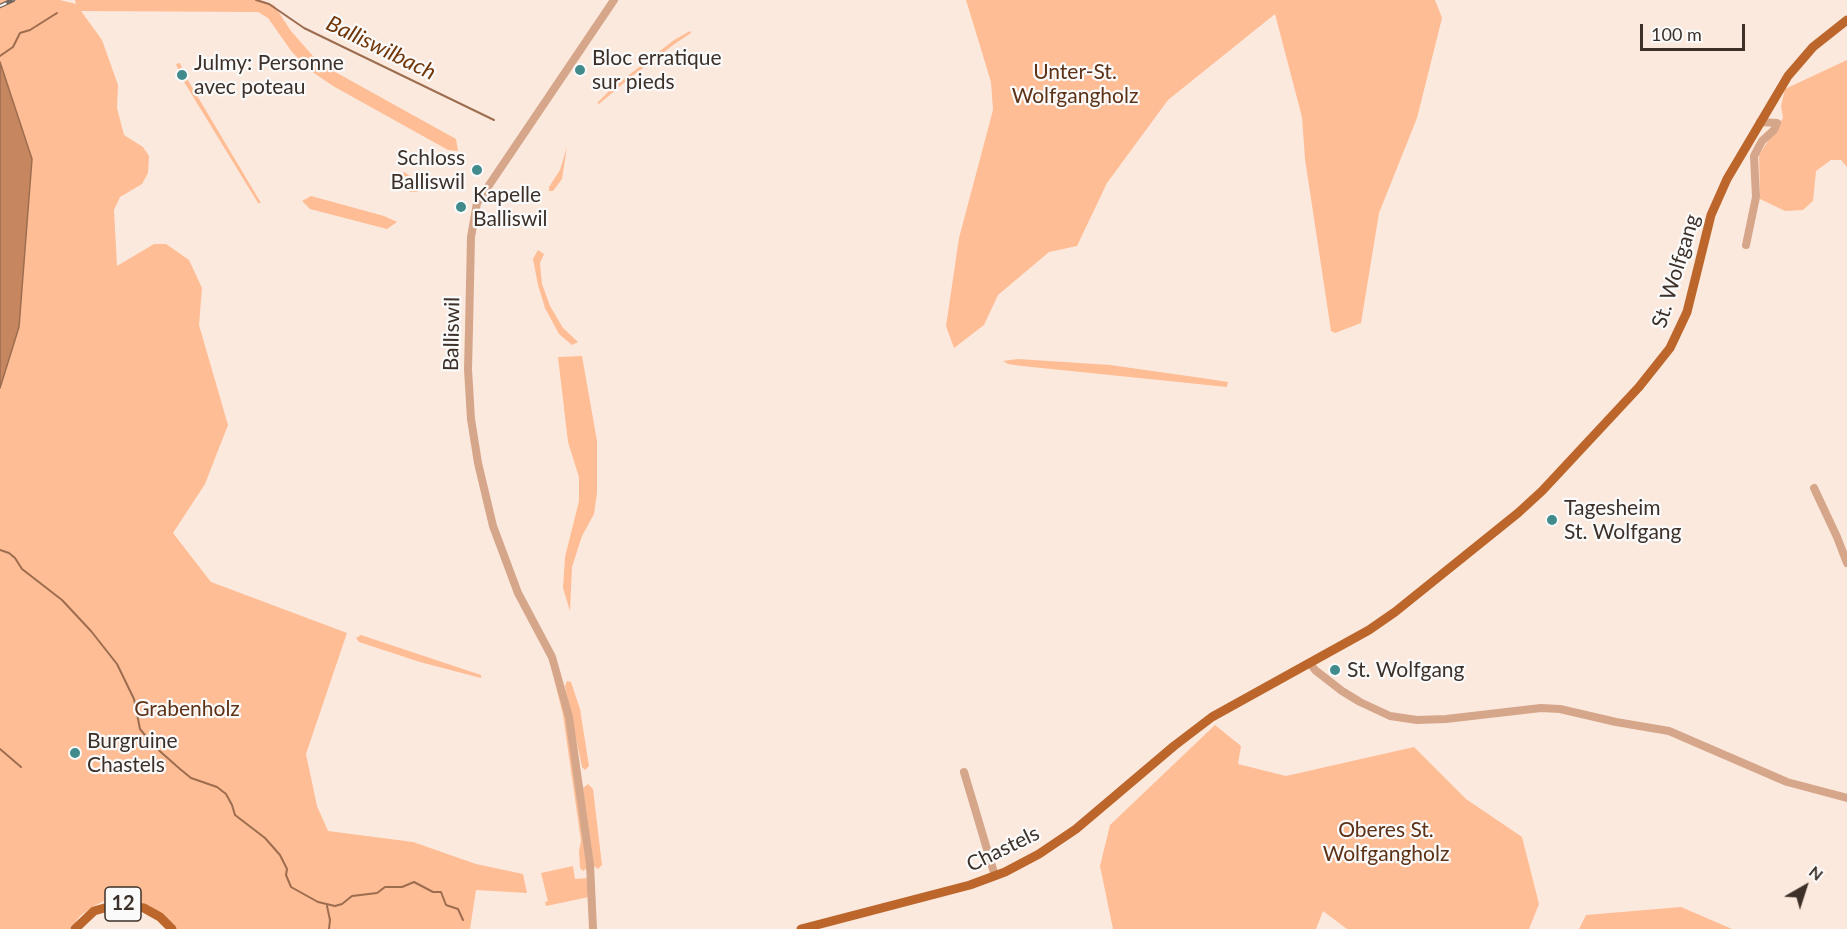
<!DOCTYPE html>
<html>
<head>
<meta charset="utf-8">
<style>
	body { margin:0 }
	#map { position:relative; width:1847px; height:929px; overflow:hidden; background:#fce9de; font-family:Lato,sans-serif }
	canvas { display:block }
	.north { position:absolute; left:1775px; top:857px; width:60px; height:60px; -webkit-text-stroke:4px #fafafa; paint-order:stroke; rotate:39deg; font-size:16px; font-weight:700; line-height:24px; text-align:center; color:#3c3029 }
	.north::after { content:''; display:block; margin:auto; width:21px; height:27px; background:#3c3029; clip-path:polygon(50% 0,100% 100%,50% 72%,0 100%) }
	.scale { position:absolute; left:1640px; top:24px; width:105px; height:27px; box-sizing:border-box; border:3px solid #3c3029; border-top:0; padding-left:8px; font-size:18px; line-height:21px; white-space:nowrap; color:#3c3029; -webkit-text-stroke:4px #fafafa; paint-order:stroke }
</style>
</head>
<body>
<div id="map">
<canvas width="1847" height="929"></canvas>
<div class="north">N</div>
<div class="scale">100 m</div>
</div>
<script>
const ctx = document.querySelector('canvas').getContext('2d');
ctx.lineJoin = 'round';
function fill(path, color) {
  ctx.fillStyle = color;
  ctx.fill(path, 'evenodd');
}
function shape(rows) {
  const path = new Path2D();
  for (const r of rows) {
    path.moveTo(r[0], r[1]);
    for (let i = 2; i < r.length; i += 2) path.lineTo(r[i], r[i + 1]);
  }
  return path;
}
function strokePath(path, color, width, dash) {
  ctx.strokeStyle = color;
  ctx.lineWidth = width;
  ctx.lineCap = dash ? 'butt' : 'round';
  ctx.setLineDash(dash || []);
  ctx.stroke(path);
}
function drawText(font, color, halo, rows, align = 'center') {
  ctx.font = font + ' Lato,sans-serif';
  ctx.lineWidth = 4.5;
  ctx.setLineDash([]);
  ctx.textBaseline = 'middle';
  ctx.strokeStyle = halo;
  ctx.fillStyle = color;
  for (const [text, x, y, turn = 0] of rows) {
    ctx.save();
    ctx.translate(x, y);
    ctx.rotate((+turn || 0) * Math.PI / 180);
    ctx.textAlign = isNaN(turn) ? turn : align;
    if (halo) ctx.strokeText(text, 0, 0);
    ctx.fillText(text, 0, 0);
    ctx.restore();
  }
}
fill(shape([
	[0,0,60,0,76,4,75,0,261,0,274,5,291,31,319,63,456,139,458,151,448,150,333,86,311,71,292,52,268,18,258,12,81,11,102,40,118,85,117,108,124,135,143,147,149,156,148,173,142,184,120,197,114,210,117,266,154,244,166,244,189,260,202,288,199,325,228,425,205,484,173,533,211,582,347,633,306,754,317,806,328,831,413,842,476,864,523,874,527,893,476,890,470,929,176,929,164,916,150,906,136,900,121,898,106,900,94,906,80,916,70,929,0,929,0,388,19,327,32,159,0,62],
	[966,0,1435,0,1442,18,1417,118,1379,213,1361,323,1335,333,1331,331,1305,159,1302,117,1275,14,1168,100,1107,183,1077,246,1049,252,998,295,984,325,954,348,946,326,959,238,993,110,991,82],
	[690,31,691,33,676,43,631,77,599,104,597,103,611,89,674,40],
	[1847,60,1847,167,1841,160,1831,160,1816,171,1813,201,1803,210,1785,211,1760,199,1759,155,1783,118,1781,106,1785,89],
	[180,63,186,77,261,203,258,203,181,77,176,64],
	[567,147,562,179,553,191,549,191,549,187,560,170],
	[404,172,415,179,418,192,411,192,396,184],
	[311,196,384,216,397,222,387,229,310,209,302,201],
	[538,250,544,254,540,263,542,284,550,306,563,328,578,342,572,345,559,334,545,308,538,285,533,259],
	[582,356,597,441,597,493,594,514,582,536,572,567,570,611,563,588,565,557,579,501,579,477,568,442,558,357],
	[1018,359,1110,365,1202,378,1228,382,1227,387,1022,366,1008,364,1003,361],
	[361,635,481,675,481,678,420,662,359,642,356,638],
	[554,679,557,680,566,717,587,868,583,871,580,868,579,851,581,841,563,715],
	[567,681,571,682,580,709,589,766,585,770,582,767,565,686],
	[1215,725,1241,746,1238,764,1286,776,1414,747,1466,799,1522,837,1539,904,1529,929,1347,929,1323,911,1316,929,1113,929,1100,866,1110,825],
	[588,784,593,789,602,865,598,869,594,866,583,788],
	[573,866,575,879,587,878,589,897,546,906,545,902,548,901,541,873],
	[1681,907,1732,929,1579,929,1586,915]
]), '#febd95');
const water = shape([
	[0,62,32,159,19,327,0,388,0,62]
]);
fill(water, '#c68760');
strokePath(water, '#9d6d50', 1.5);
strokePath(shape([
	[256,0,269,4,304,28,494,120],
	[0,56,13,47,20,33,30,30,57,13],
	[0,550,9,553,15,558,22,569,62,600,91,631,117,664,134,699,140,729,154,746,180,769,191,778,217,787,226,794,232,805,235,815,265,838,280,855,287,869,286,875,291,887,318,902,335,906,342,904,352,896,377,893,385,887,402,887,414,882,433,892,441,892,446,905,458,909,463,920],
	[0,749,21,767],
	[327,906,330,920,329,929]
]), '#9d6d50', 2);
strokePath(shape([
	[1746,245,1756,197,1754,156,1762,141,1774,130,1777,123,1760,122],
	[1814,488,1837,537,1847,563],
	[1310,663,1315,670,1342,691,1360,702,1390,716,1417,720,1446,719,1541,708,1560,709,1616,722,1669,731,1787,782,1847,798],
	[964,772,995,876],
	[593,929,590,864,569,717,552,657,518,593,493,526,478,463,471,419,468,369,469,329,471,237,477,203,614,0]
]), '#d6a68a', 8);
strokePath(shape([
	[75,929,94,911,118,904,144,908,160,917,172,929],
	[801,929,970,885,1005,872,1039,854,1076,829,1174,746,1212,717,1369,630,1395,612,1518,513,1542,491,1639,387,1670,348,1687,312,1711,215,1727,179,1788,76,1813,47,1847,20]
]), '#bc662b', 9);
const rail = shape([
	[0,6,13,0]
]);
strokePath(rail, '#75675f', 4.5);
strokePath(rail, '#fafafa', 2, [7]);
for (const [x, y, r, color] of [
	[580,70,6,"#428b8c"],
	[182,75,6,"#428b8c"],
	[477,170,6,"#428b8c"],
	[461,207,6,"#428b8c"],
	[1552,520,6,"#428b8c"],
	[1335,670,6,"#428b8c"],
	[75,753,6,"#428b8c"]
]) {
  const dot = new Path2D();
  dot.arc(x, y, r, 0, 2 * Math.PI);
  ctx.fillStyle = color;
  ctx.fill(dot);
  strokePath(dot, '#fafafa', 2);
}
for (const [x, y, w] of [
	[123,904,36]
]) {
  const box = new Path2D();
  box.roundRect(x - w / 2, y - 17, w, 34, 4.5);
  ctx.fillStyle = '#fafafa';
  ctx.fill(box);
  strokePath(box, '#3c3029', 1.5);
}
drawText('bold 20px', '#3c3029', null, [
	["12",123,904]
]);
drawText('21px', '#3c3029', '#fafafa', [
	["Bloc erratique",592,58],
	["sur pieds",592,82],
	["Julmy: Personne",194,63],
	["avec poteau",194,87],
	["Schloss",465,158,"right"],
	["Balliswil",465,182,"right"],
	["Kapelle",473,195],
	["Balliswil",473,219],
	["Tagesheim",1564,508],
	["St. Wolfgang",1564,532],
	["St. Wolfgang",1347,670],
	["Burgruine",87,741],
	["Chastels",87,765]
], 'left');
drawText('21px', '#5d3216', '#fafafa', [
	["Unter-St.",1075,72],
	["Wolfgangholz",1075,96],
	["Grabenholz",187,709],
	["Oberes St.",1386,830],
	["Wolfgangholz",1386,854]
]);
drawText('21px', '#3c3029', '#fafafa', [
	["St. Wolfgang",1676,271,-73],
	["Balliswil",452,334,-89],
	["Chastels",1003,849,-26]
]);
drawText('italic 22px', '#723708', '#fafafa', [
	["Balliswilbach",381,48,26]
]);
</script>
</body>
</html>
